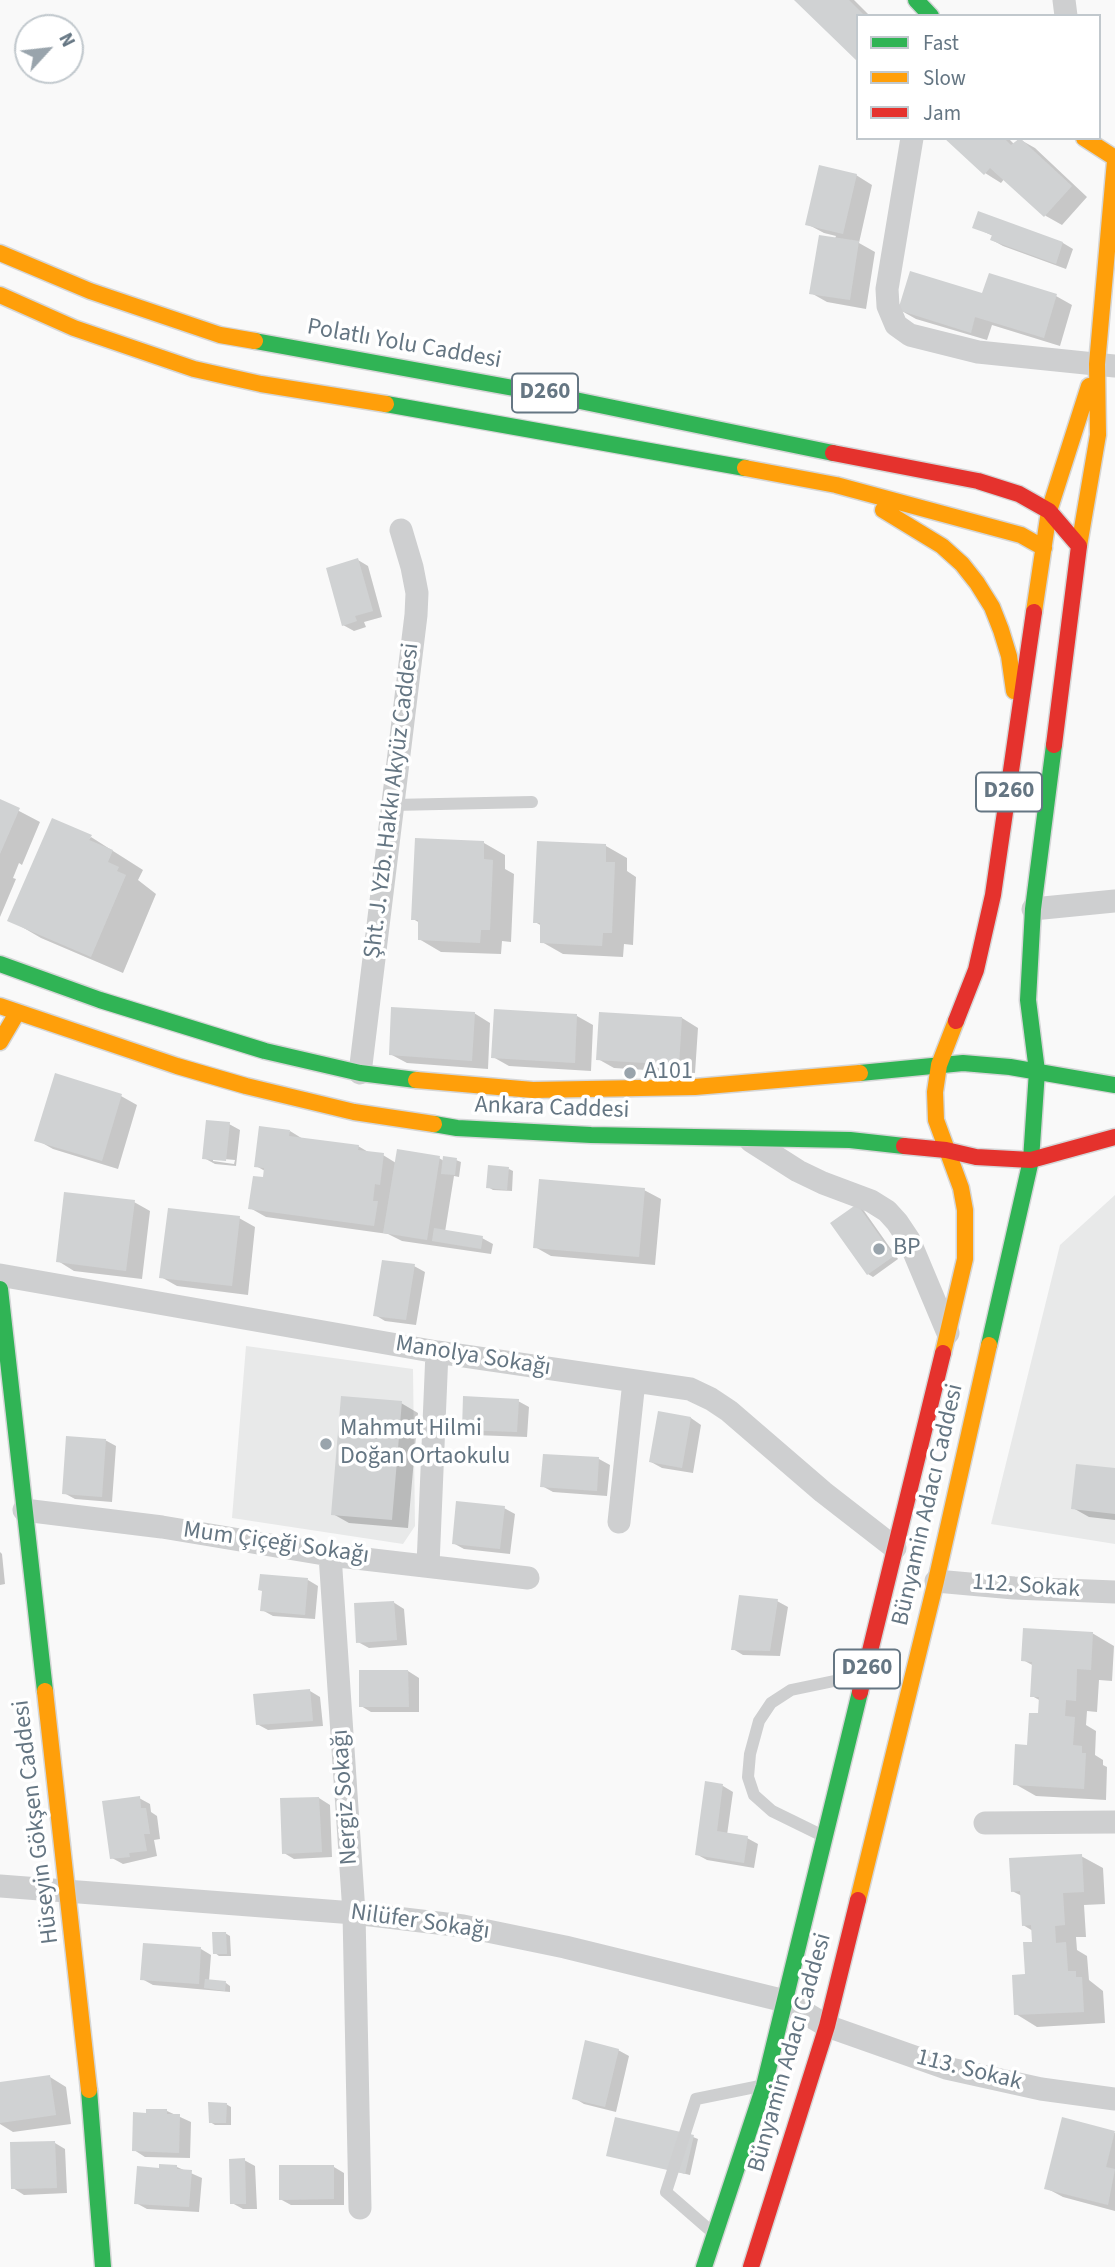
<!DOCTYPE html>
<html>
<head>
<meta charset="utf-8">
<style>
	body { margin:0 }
	#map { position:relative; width:1115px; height:2267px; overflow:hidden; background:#f9f9f9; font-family:"Source Sans 3",sans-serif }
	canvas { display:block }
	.legend { position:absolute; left:856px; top:14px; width:245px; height:126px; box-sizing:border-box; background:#fff; border:2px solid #c1c8cd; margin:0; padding:9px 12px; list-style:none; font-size:21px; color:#657683 }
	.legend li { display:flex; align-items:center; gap:14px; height:35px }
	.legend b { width:35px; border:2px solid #c1c8cd }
	.north { position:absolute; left:14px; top:14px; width:70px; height:70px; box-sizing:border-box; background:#fff; border:2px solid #c1c8cd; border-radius:50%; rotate:63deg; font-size:19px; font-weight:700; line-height:28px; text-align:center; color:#657683 }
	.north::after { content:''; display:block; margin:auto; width:24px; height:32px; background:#99a4ac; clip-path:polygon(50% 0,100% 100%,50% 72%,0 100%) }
</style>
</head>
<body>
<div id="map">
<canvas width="1115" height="2267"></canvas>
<ul class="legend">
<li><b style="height:9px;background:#30b455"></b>Fast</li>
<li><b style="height:9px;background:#ff9f0a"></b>Slow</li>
<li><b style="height:9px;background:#e5322d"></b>Jam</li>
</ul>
<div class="north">N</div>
</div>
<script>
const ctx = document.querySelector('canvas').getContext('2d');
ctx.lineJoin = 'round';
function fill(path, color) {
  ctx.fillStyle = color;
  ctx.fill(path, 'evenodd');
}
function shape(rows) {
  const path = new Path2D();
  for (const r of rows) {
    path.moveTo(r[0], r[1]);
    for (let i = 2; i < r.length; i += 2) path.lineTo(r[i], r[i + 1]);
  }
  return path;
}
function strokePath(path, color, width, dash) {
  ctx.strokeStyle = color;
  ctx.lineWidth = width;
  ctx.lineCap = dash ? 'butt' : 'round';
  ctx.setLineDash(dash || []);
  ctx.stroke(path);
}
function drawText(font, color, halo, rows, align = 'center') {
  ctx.font = font + ' "Source Sans 3",sans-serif';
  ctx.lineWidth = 7;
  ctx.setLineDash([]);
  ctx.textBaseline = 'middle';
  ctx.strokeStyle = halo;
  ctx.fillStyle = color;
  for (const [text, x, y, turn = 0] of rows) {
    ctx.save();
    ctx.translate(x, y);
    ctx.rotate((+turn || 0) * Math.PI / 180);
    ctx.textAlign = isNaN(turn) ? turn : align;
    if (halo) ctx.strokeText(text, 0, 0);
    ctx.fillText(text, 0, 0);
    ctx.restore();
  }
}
fill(shape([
	[1115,1195,1115,1544,991,1524,1060,1245],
	[246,1346,413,1369,415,1526,403,1544,232,1518]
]), '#e8e9e9');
fill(shape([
	[797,0,854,0,870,16,858,16],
	[946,138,1008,138,1014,144,1019,139,1035,148,1087,197,1062,225,1046,216,1005,178,1001,183,985,173],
	[856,175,872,185,859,243,875,252,866,309,827,302,811,293,836,236,824,233,807,224],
	[979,213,1063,243,1073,249,1066,269,1003,246,992,240,993,236,974,227],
	[984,295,1056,296,1072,305,1060,346,992,325,987,340,916,319,900,310],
	[358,560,368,566,382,617,364,622,366,627,354,631,343,625],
	[0,801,40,822,22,865,19,863,13,878,16,879,0,917],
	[91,837,143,870,138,880,156,894,123,973,41,938,10,920],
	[484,843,505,855,505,869,514,874,511,942,502,941,501,954,441,952,419,939,420,923,413,919],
	[606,846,627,858,627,871,636,877,633,945,624,944,623,957,563,954,542,942,542,926,535,922],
	[474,1013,490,1023,488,1069,407,1063,390,1054],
	[577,1016,593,1025,591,1071,509,1066,493,1057],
	[682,1018,698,1028,695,1073,614,1068,598,1059],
	[121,1096,137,1105,118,1169,53,1149,37,1140],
	[229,1124,240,1130,236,1166,215,1164,204,1158],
	[213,1158,235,1160,234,1164,213,1161],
	[290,1131,303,1139,358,1146,370,1153,383,1155,396,1163,439,1158,444,1161,456,1160,461,1162,459,1177,454,1176,445,1232,482,1238,493,1244,491,1254,402,1241,388,1234,266,1217,250,1208,264,1179,265,1171,256,1166],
	[509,1169,513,1171,512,1191,493,1190,488,1187],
	[644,1190,661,1199,655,1265,551,1256,535,1247],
	[134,1202,150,1211,142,1279,74,1271,58,1261],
	[862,1208,898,1259,873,1277,868,1274,832,1224],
	[239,1218,255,1227,248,1295,177,1286,161,1277],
	[414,1266,425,1272,416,1325,385,1321,375,1315],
	[518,1401,529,1407,527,1437,474,1435,464,1429],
	[401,1403,418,1413,408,1528,349,1523,333,1514],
	[659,1413,691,1418,701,1425,693,1473,662,1468,651,1462],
	[105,1440,116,1446,112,1502,75,1499,64,1493],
	[544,1455,599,1459,610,1465,607,1496,553,1492,542,1486],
	[1115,1470,1115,1520,1089,1517,1073,1508],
	[504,1508,515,1514,510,1554,464,1549,453,1543],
	[0,1552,2,1554,5,1584,0,1585],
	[308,1580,318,1586,315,1619,273,1616,262,1610],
	[777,1601,788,1607,780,1656,743,1655,733,1649],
	[393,1602,404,1609,407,1645,369,1648,358,1642],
	[1092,1633,1114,1646,1112,1681,1099,1680,1097,1712,1087,1711,1086,1725,1096,1731,1095,1755,1103,1760,1103,1765,1107,1767,1106,1800,1036,1796,1015,1784,1040,1715,1041,1701,1032,1696,1034,1666,1023,1660],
	[408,1671,419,1678,419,1712,371,1712,361,1706],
	[310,1691,320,1697,323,1726,268,1730,257,1724],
	[707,1783,723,1786,733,1792,727,1835,747,1838,758,1844,754,1868,707,1860,696,1854],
	[139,1798,150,1804,151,1812,157,1816,160,1839,154,1840,157,1856,123,1864,112,1858],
	[319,1798,330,1805,332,1857,294,1859,284,1853],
	[1081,1856,1103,1868,1105,1904,1084,1905,1086,1937,1076,1937,1077,1950,1087,1956,1089,1980,1103,1991,1105,2023,1037,2027,1016,2014,1034,1943,1033,1931,1023,1925,1022,1896,1012,1891],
	[225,1933,230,1936,231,1956,219,1956,215,1953],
	[201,1949,211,1955,209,1981,226,1983,230,1986,230,1992,153,1985,142,1979],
	[618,2050,629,2056,616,2112,584,2104,574,2098],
	[50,2077,66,2087,71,2124,13,2132,0,2124,0,2084],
	[226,2104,231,2107,231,2125,215,2125,210,2122],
	[167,2111,191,2122,190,2158,145,2157,134,2150],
	[1064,2119,1115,2133,1115,2211,1063,2197,1046,2188],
	[693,2137,698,2139,690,2175,608,2155],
	[55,2143,65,2149,67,2193,24,2195,13,2188],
	[244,2160,255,2166,257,2209,243,2209,232,2203],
	[177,2167,202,2178,199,2212,147,2209,136,2203,160,2170],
	[334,2167,344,2173,344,2205,291,2205,280,2199]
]), '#0003');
fill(shape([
	[794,0,849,0,865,16,858,16,858,62],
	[944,138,1004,138,1011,145,1020,138,1072,186,1044,217,990,168,984,175],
	[819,165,857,174,843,234,805,225],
	[978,211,1063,242,1056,264,990,240,992,235,972,228],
	[819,235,859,241,850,300,809,294],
	[910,271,982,293,989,273,1057,294,1044,338,975,317,971,333,898,310],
	[358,558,373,611,355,616,357,621,342,626,326,568],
	[0,799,20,808,0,854],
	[52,818,92,835,89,840,113,850,108,862,119,867,117,871,126,875,91,957,7,921],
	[415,838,484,841,484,859,493,860,490,930,481,930,480,943,418,940,418,920,411,920],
	[537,841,606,844,606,862,615,862,612,933,603,933,602,946,540,943,540,923,533,923],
	[391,1007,475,1012,472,1061,389,1055],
	[494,1009,577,1014,575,1063,491,1058],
	[599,1012,682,1017,679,1065,596,1060],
	[55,1073,122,1094,102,1161,34,1141],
	[206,1120,230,1122,226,1161,202,1159],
	[259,1126,290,1130,289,1136,359,1145,358,1150,384,1153,380,1185,375,1184,373,1201,378,1201,374,1226,248,1209,253,1176,263,1177,264,1168,254,1167],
	[397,1149,440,1156,427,1240,383,1233],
	[443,1156,457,1158,455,1175,441,1174],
	[488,1165,509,1167,507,1190,486,1188],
	[539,1179,645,1188,639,1257,533,1248],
	[64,1192,135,1200,126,1271,56,1262],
	[857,1204,894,1256,867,1275,830,1223],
	[168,1208,240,1216,232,1286,159,1278],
	[434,1228,483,1236,481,1249,432,1241],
	[382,1260,415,1264,406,1320,373,1316],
	[341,1396,402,1401,392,1520,331,1515],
	[463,1396,519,1399,517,1432,462,1430],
	[658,1411,691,1417,682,1468,649,1462],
	[66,1436,106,1439,102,1497,62,1494],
	[543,1454,599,1457,597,1491,540,1487],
	[1076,1464,1115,1468,1115,1514,1071,1509],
	[456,1501,505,1506,500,1549,452,1544],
	[260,1574,308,1578,305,1615,260,1611,262,1591,258,1590],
	[739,1595,778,1599,770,1651,731,1650],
	[394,1601,397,1640,356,1643,354,1603],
	[1023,1628,1093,1632,1091,1670,1077,1669,1076,1701,1066,1700,1065,1716,1075,1717,1073,1745,1082,1746,1082,1753,1086,1753,1084,1789,1013,1785,1015,1744,1027,1745,1029,1713,1038,1713,1039,1697,1030,1697,1032,1662,1021,1661],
	[359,1670,408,1670,409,1707,359,1707],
	[310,1689,313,1721,256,1725,253,1694],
	[705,1781,723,1784,717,1831,748,1836,744,1863,695,1855],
	[140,1796,141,1808,146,1808,150,1834,144,1834,147,1851,129,1853,130,1857,110,1859,102,1801],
	[319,1797,322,1852,282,1854,280,1798],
	[1082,1854,1084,1892,1063,1893,1065,1925,1055,1926,1056,1943,1066,1942,1068,1971,1076,1971,1076,1977,1082,1977,1084,2012,1014,2015,1012,1975,1025,1974,1023,1942,1032,1942,1031,1925,1022,1926,1020,1891,1011,1892,1009,1858],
	[212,1932,226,1932,227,1954,213,1954],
	[143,1943,201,1947,199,1984,140,1980],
	[205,1979,226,1981,225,1991,204,1988],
	[585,2040,619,2049,605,2107,572,2099],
	[50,2075,56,2115,0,2123,0,2082],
	[208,2102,227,2103,226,2123,209,2123],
	[146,2109,167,2109,167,2114,180,2114,179,2153,132,2151,133,2112,146,2113],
	[615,2117,694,2135,685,2174,606,2156],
	[1062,2117,1115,2131,1106,2167,1115,2169,1108,2205,1044,2189],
	[55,2141,57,2188,11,2189,10,2142],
	[245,2158,246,2204,230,2204,229,2159],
	[159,2164,177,2165,177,2169,192,2170,189,2207,134,2204,137,2166,159,2168],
	[279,2165,334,2165,334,2199,279,2200]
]), '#d0d2d3');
const fast = shape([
	[916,0,931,16],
	[255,341,541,393,833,453],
	[386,404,745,468],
	[0,964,100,1000,265,1051,360,1073,416,1080],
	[860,1073,963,1063,1010,1067,1115,1085],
	[434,1124,457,1128,591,1135,850,1140,904,1146],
	[0,1289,45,1691],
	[989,1345,1031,1160,1037,1071,1028,1000,1033,909,1054,745],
	[89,2090,103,2267],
	[704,2267,764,2086,860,1692]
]);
const slow = shape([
	[1084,138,1115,158],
	[0,253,90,291,220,335,255,341],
	[0,295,74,328,194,369,261,384,386,404],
	[745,468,836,485,1021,535,1044,548],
	[883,510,942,546,962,564,977,583,992,607,1001,630,1009,656,1014,691],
	[1049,511,1089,386],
	[1079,546,1098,435,1097,364,1115,161],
	[1034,612,1049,511],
	[0,1006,177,1066,246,1086,354,1112,434,1124],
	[0,1042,17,1013],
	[416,1080,533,1090,695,1087,860,1073],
	[943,1353,965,1259,965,1210,961,1188,936,1120,935,1092,939,1065,956,1021],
	[45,1691,89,2090],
	[858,1900,936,1581,989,1345]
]);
const jam = shape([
	[833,453,978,481,1019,494,1049,511,1079,546,1054,745],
	[956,1021,976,970,993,895,1034,612],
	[904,1146,946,1150,976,1157,1031,1160,1115,1137],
	[860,1692,943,1353],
	[751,2267,827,2026,858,1900]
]);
strokePath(fast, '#d5d6d7', 19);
strokePath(slow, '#d5d6d7', 19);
strokePath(jam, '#d5d6d7', 19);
strokePath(shape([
	[393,805,532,802],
	[821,1835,772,1811,754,1795,748,1777,750,1754,759,1721,771,1703,791,1690,858,1676],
	[712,2232,666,2192,696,2099,760,2086]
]), '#cecfd0', 12);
strokePath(shape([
	[1064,0,1066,16],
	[912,138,887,289,888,306,896,325,910,335,978,352,1115,366],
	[1033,909,1115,901],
	[360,1073,416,615,417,593,412,567,401,530],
	[751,1141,798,1171,823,1183,871,1201,887,1211,897,1222,909,1240,948,1333],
	[0,1275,437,1352,690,1389,711,1399,729,1411,823,1492,895,1548],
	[24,1510,162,1527,330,1555,528,1578],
	[619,1522,634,1381],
	[330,1555,354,1913,360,2208],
	[428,1565,437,1352],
	[936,1581,1014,1588,1115,1592],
	[985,1823,1115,1822],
	[0,1886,354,1913,463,1926,565,1947,785,2001,827,2026,946,2068,1041,2089,1115,2099]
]), '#cecfd0', 23);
strokePath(fast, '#30b455', 16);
strokePath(slow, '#ff9f0a', 16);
strokePath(jam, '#e5322d', 16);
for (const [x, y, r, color] of [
	[630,1073,7,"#99a4ac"],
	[879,1249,7,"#99a4ac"],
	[326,1444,7,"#99a4ac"]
]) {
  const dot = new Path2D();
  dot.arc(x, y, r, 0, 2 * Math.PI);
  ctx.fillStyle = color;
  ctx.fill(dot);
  strokePath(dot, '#fff', 2.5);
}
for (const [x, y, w] of [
	[545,393,66],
	[1009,792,66],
	[867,1669,66]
]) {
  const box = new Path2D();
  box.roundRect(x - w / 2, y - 19.5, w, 39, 5);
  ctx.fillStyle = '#fff';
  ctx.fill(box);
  strokePath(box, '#657683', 2);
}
drawText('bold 23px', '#657683', null, [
	["D260",545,393],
	["D260",1009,792],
	["D260",867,1669]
]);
drawText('24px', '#657683', '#fff', [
	["Polatlı Yolu Caddesi",404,345,10],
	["Şht. J. Yzb. Hakkı Akyüz Caddesi",393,801,-83],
	["Ankara Caddesi",552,1109,2],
	["Manolya Sokağı",473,1357,9],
	["Bünyamin Adacı Caddesi",929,1505,-77],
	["Mum Çiçeği Sokağı",276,1544,8],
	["112. Sokak",1026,1587,4],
	["Nergiz Sokağı",346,1797,-94],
	["Hüseyin Gökşen Caddesi",37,1822,-97],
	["Nilüfer Sokağı",420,1923,8],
	["Bünyamin Adacı Caddesi",791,2053,-74],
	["113. Sokak",969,2071,14]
]);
drawText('24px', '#657683', '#fff', [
	["A101",644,1073],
	["BP",893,1249],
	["Mahmut Hilmi",340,1430],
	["Doğan Ortaokulu",340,1458]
], 'left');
</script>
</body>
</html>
